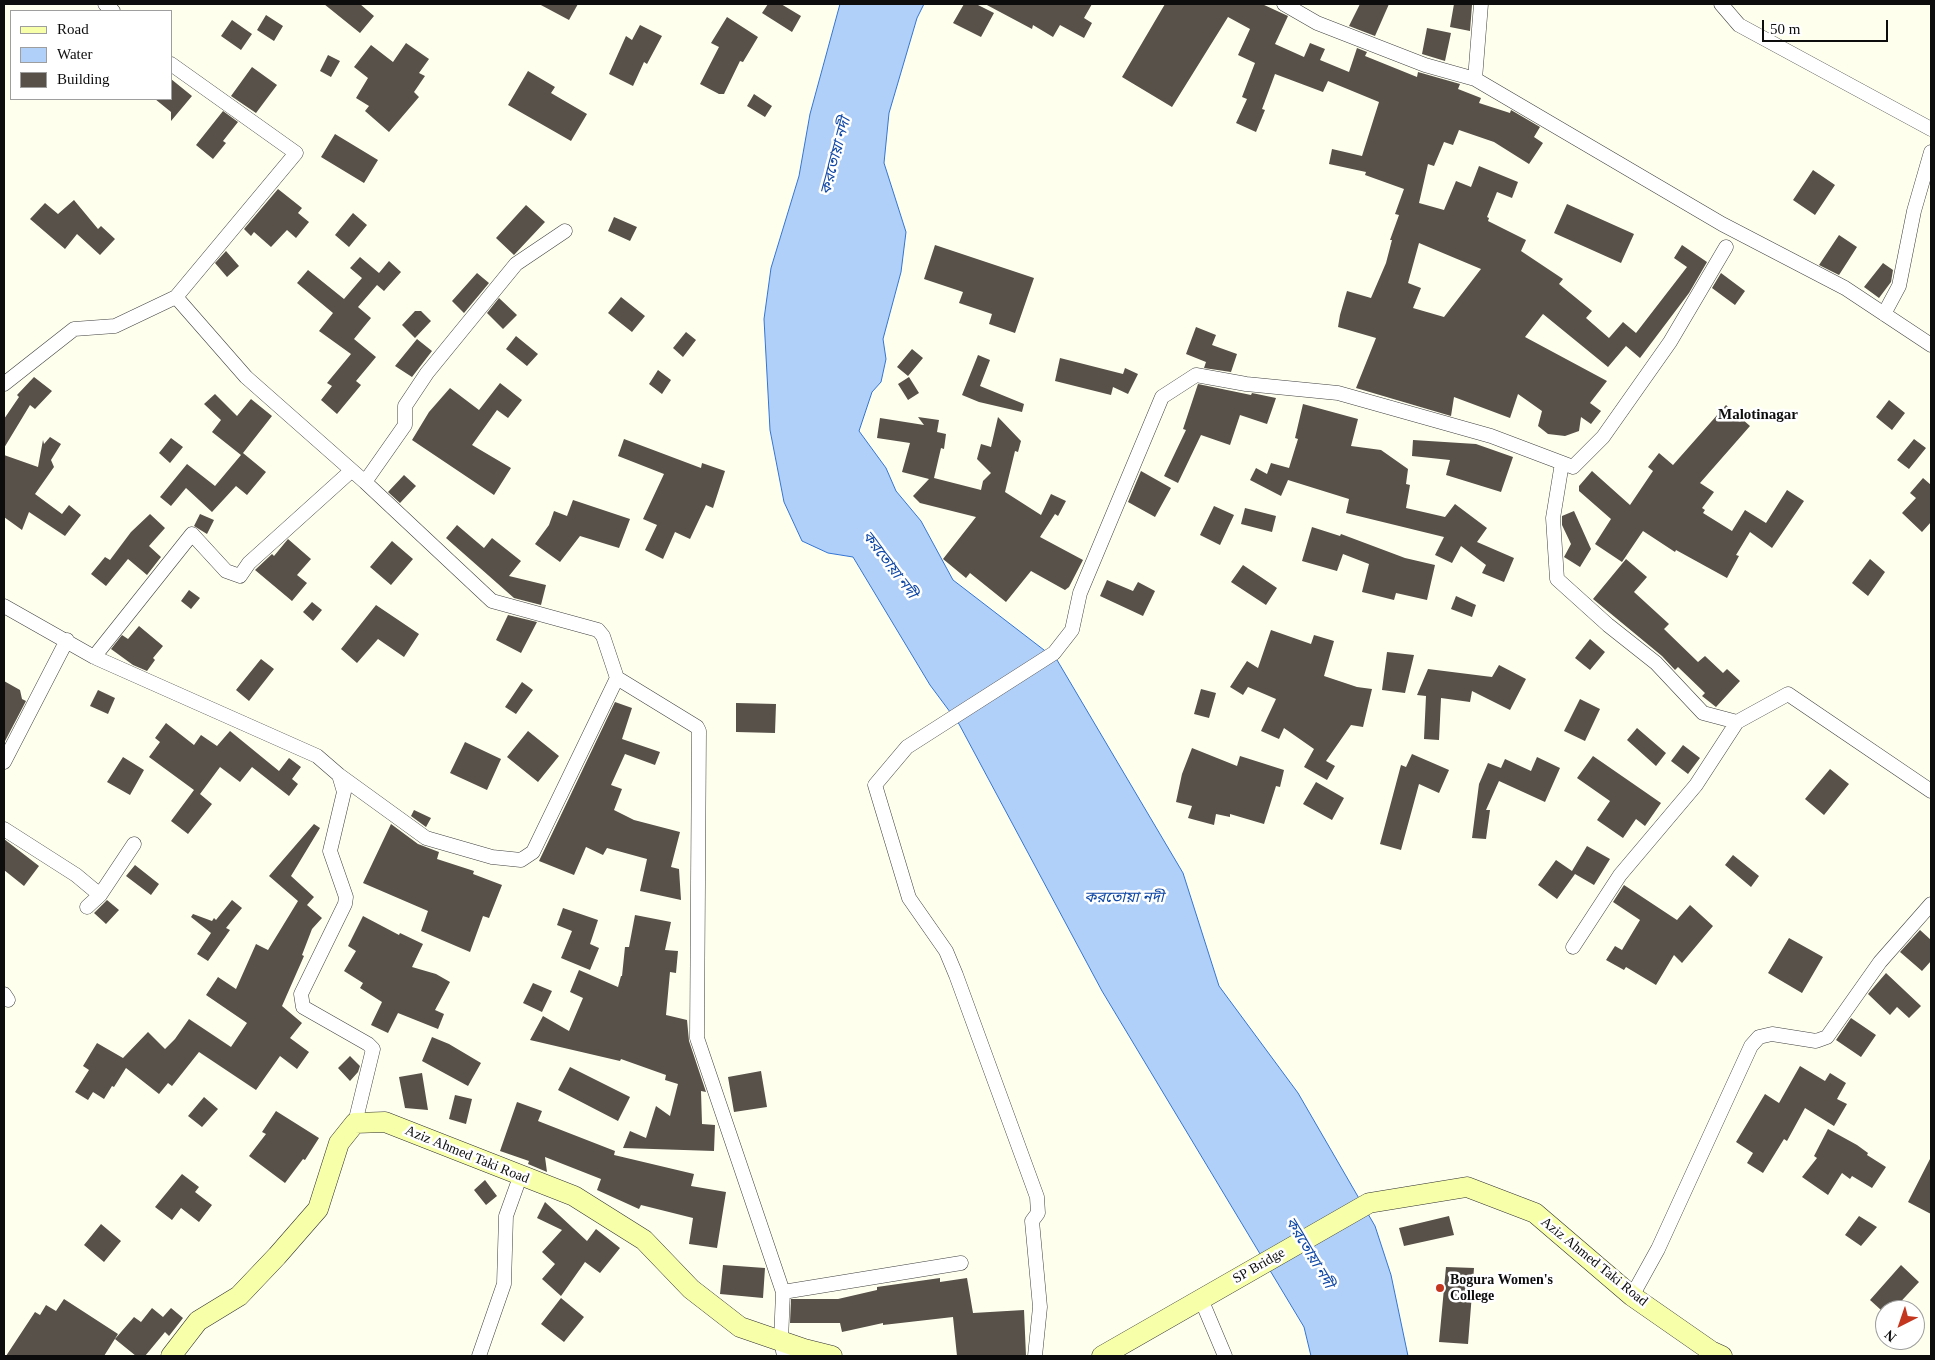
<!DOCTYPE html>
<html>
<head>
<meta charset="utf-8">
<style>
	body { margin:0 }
	#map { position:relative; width:1935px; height:1360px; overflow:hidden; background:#ffe; font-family:"Times New Roman",serif }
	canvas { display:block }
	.frame { position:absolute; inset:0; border:5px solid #0d0d0d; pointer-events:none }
	.legend { position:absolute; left:10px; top:10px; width:162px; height:90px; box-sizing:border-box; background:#fff; border:1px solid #9e9e9e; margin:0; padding:6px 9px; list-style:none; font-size:15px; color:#0d0d0d }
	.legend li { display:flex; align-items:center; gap:10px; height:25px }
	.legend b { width:25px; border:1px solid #9e9e9e }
	.north { position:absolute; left:1875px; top:1300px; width:50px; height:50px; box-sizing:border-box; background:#fff; border:1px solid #9e9e9e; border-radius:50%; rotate:221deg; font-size:14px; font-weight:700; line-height:20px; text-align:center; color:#0d0d0d }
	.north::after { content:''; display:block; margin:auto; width:18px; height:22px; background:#c4361e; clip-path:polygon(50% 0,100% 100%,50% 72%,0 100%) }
	.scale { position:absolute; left:1762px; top:20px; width:126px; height:22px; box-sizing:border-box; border:2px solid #0d0d0d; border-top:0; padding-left:6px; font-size:15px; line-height:18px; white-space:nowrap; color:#0d0d0d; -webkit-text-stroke:4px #fff; paint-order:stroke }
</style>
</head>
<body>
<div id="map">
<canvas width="1935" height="1360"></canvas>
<div class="frame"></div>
<ul class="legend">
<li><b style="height:6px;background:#f8ffa9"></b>Road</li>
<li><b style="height:14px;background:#b0d0f9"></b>Water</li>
<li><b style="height:14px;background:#575149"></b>Building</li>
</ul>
<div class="north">N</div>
<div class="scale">50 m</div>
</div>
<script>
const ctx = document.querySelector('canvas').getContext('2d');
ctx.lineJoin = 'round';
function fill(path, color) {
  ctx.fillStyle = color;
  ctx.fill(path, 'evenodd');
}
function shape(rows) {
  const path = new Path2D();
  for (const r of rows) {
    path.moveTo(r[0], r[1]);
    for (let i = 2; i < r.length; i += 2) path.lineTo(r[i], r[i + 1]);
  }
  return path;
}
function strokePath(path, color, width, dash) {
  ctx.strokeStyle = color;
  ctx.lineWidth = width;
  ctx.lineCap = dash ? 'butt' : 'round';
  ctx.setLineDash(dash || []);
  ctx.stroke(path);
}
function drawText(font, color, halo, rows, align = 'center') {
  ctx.font = font + ' "Times New Roman","Noto Sans Bengali",serif';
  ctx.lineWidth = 5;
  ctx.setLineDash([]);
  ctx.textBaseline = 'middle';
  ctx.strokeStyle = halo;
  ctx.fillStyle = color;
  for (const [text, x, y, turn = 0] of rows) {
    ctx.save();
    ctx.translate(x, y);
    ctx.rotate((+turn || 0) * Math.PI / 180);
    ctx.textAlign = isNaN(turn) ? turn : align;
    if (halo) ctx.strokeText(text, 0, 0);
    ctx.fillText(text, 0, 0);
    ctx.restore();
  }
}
const water = shape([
	[840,4,924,4,917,18,889,113,884,163,906,232,901,272,883,339,886,359,881,382,872,392,859,431,886,468,896,491,921,521,953,580,1057,660,1183,873,1219,986,1298,1093,1375,1226,1391,1275,1408,1356,1311,1356,1304,1327,1102,991,959,724,930,685,853,557,828,553,802,541,784,502,770,430,764,319,771,268,799,176,810,114,840,4]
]);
fill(water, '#b0d0f9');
strokePath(water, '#3375d4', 1);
fill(shape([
	[324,4,360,4,374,16,360,33],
	[539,4,578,4,569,20],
	[768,4,781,4,801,16,792,32,762,13],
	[964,4,976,4,994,13,981,37,953,23],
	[985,4,1092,4,1084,18,1092,23,1084,38,1060,25,1053,37,1033,25,1032,29],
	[1165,4,1262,4,1288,16,1275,44,1304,57,1310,43,1325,49,1320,60,1349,72,1357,48,1367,52,1365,56,1417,77,1418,72,1460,84,1458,89,1481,98,1479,103,1510,113,1511,110,1540,127,1534,137,1543,143,1529,164,1494,142,1459,130,1453,145,1444,142,1434,166,1428,164,1419,203,1444,210,1456,181,1471,187,1479,166,1518,182,1512,198,1497,192,1487,217,1489,218,1488,221,1526,240,1521,251,1563,279,1559,284,1592,311,1586,318,1609,338,1623,322,1636,333,1687,267,1674,258,1682,245,1707,262,1689,293,1640,358,1626,346,1608,367,1543,314,1525,337,1607,381,1590,403,1601,411,1591,424,1581,417,1579,431,1565,436,1548,434,1538,426,1542,411,1518,394,1510,418,1454,397,1451,416,1356,388,1376,338,1338,327,1340,315,1347,291,1371,298,1386,263,1392,240,1390,240,1399,215,1395,214,1404,189,1365,175,1366,172,1329,164,1332,149,1362,156,1379,102,1328,81,1323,92,1275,74,1262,109,1265,110,1256,132,1236,123,1247,99,1242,97,1255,63,1238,55,1250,29,1228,17,1172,107,1122,77],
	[1419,243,1481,269,1444,317,1413,308,1421,288,1408,283],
	[1360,4,1389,4,1375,36,1349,26],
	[1454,4,1472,5,1470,31,1450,27],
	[266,15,283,26,274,41,257,30],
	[727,17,758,37,743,62,740,61,724,94,719,94,700,84,719,47,711,43],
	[232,20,252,34,241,50,221,36],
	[640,25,662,36,647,64,644,62,633,86,609,74,626,36,632,40],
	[1427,28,1451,33,1445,61,1422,54],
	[406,43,429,59,419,73,425,76,414,92,419,97,389,132,365,111,369,106,356,98,368,78,354,67,371,45,393,62],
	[328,55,340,61,331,77,320,71],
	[252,67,277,85,256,113,231,96],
	[528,71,555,87,551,93,587,114,571,141,508,105],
	[171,79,192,96,171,121,171,112,155,99,171,99],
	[754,94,772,106,765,117,747,106],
	[223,111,238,122,223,141,226,143,213,159,196,145],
	[335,134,378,160,364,183,321,157],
	[1813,170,1835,185,1815,215,1793,200],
	[278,189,302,208,298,213,309,222,296,238,287,230,271,247,254,232,251,236,244,229],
	[74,200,98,229,101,226,115,239,100,255,77,234,65,249,30,219,45,203,58,214],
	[1567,204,1634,234,1621,263,1554,233],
	[526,205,545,222,514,255,496,238],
	[353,213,367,225,349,247,335,235],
	[614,217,637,227,630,241,608,231],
	[1839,235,1857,247,1839,275,1819,265],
	[935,245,1034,278,1015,333,989,324,992,314,959,303,963,292,924,279],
	[226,251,239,266,227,277,215,263],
	[360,257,379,273,389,261,401,272,384,291,377,285,358,307,371,318,354,339,376,357,356,381,361,385,337,414,321,400,332,386,327,383,351,354,319,331,333,313,297,283,308,270,344,299,362,278,350,268],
	[1883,263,1893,270,1891,282,1879,298,1864,287],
	[477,273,489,283,464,313,452,301],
	[1721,273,1745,291,1735,305,1712,288],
	[621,297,645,316,632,332,608,313],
	[499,298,517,315,503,329,487,313],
	[415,311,421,311,431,321,415,338,402,325],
	[1196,327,1216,335,1212,345,1237,354,1231,372,1204,368,1206,362,1186,354],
	[686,332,696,340,683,357,673,348],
	[516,336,538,354,527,366,506,349],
	[417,339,432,351,412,377,395,366],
	[912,349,923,358,908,376,897,367],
	[978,355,990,360,980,386,1024,404,1022,412,979,402,962,395],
	[1060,358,1123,374,1125,368,1138,374,1128,394,1113,387,1111,395,1055,381],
	[658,370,671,380,662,394,649,384],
	[34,377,52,391,35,409,30,405,4,448,4,419,19,397,17,395],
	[909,377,919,393,908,400,898,384],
	[500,383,522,400,508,418,497,410,472,445,511,468,494,495,412,440,429,412,450,388,479,410],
	[1198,384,1251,395,1252,393,1276,398,1267,424,1240,415,1230,445,1201,435,1178,483,1164,476,1186,430,1183,429],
	[215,394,237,416,251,399,272,416,243,453,266,472,247,495,236,486,212,512,186,488,171,506,160,497,187,464,215,486,241,455,212,432,221,420,204,404],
	[1889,400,1905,413,1892,430,1876,417],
	[1303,404,1358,419,1351,446,1381,450,1408,469,1406,484,1410,485,1406,508,1445,517,1455,504,1487,528,1477,542,1514,558,1504,582,1482,573,1486,565,1461,546,1452,563,1435,555,1444,537,1346,513,1349,499,1288,480,1281,496,1250,480,1256,468,1267,474,1271,463,1289,468,1298,439,1295,438],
	[1726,405,1750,426,1700,483,1714,492,1702,508,1705,510,1703,513,1732,531,1745,510,1766,523,1787,490,1804,501,1772,548,1750,532,1736,555,1739,556,1727,578,1676,550,1675,552,1643,531,1622,562,1595,544,1611,519,1579,491,1579,486,1592,471,1630,505,1653,471,1648,467,1659,453,1673,465],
	[918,417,939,420,937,432,946,434,944,449,941,448,934,478,981,490,983,481,991,473,977,459,981,444,991,447,998,417,1021,441,1018,452,1015,451,1005,492,1041,515,1051,494,1066,501,1058,516,1055,514,1040,537,1083,560,1069,587,1065,590,1031,571,1006,602,970,573,966,578,943,559,976,517,920,503,913,496,929,479,902,472,910,443,877,438,880,418,924,425],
	[50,437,61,444,51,460,54,467,35,494,62,514,69,505,81,515,65,536,29,512,22,530,4,517,4,455,38,467,43,440,44,444],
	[171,438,183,447,170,463,159,453],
	[624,439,701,468,702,463,725,471,713,508,706,505,690,539,675,532,663,559,645,550,657,525,643,519,664,474,618,456],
	[1914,439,1926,448,1909,469,1897,460],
	[1413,440,1476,444,1513,457,1501,492,1446,475,1450,460,1412,456],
	[1141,471,1171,488,1155,517,1128,502],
	[404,475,416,486,400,503,388,492],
	[1923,478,1931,485,1931,522,1922,532,1902,513,1916,498,1910,493],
	[573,500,630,519,619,548,580,536,560,562,535,544,549,525,554,511,567,516],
	[1214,506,1234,515,1220,545,1200,535],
	[1245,508,1276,516,1272,532,1241,524],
	[1574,511,1591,549,1580,567,1564,557,1571,544,1562,525,1562,516],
	[150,514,165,528,149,546,161,557,147,575,128,559,106,586,91,574,105,557,110,560,131,532],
	[200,514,214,520,207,534,194,526],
	[457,525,484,548,492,538,521,561,509,576,546,585,541,605,514,598,446,538],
	[1312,527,1340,536,1341,534,1405,558,1435,565,1427,600,1396,593,1394,600,1362,592,1369,564,1343,554,1337,571,1302,561],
	[288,539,311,559,297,575,307,583,292,601,255,570,272,554,274,556],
	[392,541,413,559,391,585,370,567],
	[1626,559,1647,577,1634,592,1669,624,1664,629,1698,662,1705,656,1723,673,1727,669,1740,681,1716,707,1702,696,1705,693,1678,667,1675,670,1662,656,1593,599],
	[1870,559,1885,572,1868,596,1852,583],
	[1243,565,1277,588,1266,605,1231,582],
	[1107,580,1133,591,1138,582,1155,591,1143,616,1100,596],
	[189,590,200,598,191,609,181,601],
	[1456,596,1476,605,1472,617,1451,609],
	[312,602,322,610,313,621,303,612],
	[376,605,419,634,404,657,378,639,357,663,341,649],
	[508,615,537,622,521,653,496,640],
	[139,626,163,646,153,658,155,660,147,671,133,665,111,649,122,635,128,639],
	[1271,630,1311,644,1314,635,1334,641,1324,676,1357,687,1372,689,1363,727,1351,725,1326,761,1335,766,1327,780,1304,767,1314,749,1284,728,1279,739,1261,731,1276,699,1248,687,1243,695,1230,687,1247,661,1258,668],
	[1590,639,1605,652,1590,670,1575,658],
	[1387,652,1414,655,1405,693,1382,690],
	[261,659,274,669,249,701,236,690],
	[1499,665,1526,679,1510,710,1472,691,1470,702,1441,698,1439,740,1424,739,1426,696,1417,695,1428,669,1492,677],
	[4,681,20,690,22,699,26,701,4,743],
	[522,682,533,690,516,714,505,707],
	[1201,689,1216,693,1209,718,1194,714],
	[98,690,115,698,108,714,90,706],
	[1580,699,1600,709,1585,741,1564,731],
	[615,702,632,708,622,739,660,752,655,765,625,754,611,785,622,789,614,810,634,820,680,832,671,867,679,869,681,900,640,891,647,859,607,848,603,855,586,847,574,875,539,861],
	[736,703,776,704,775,733,736,732],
	[166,723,194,745,201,735,217,746,230,731,279,771,289,758,301,767,292,779,298,784,289,796,252,767,240,782,220,767,200,794,212,804,188,834,171,821,194,790,149,757,160,742,155,738],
	[1637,728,1666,753,1656,766,1627,740],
	[528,731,559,756,538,782,507,757],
	[465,742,501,759,487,790,450,773],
	[1683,745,1700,758,1688,774,1671,761],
	[1192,748,1237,766,1240,756,1284,770,1280,787,1276,786,1264,824,1230,814,1230,817,1216,814,1214,825,1188,818,1192,806,1176,802,1182,774],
	[1412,754,1449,770,1439,793,1419,784,1401,850,1380,844,1401,765,1406,767],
	[1593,756,1661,803,1645,826,1636,819,1623,838,1597,820,1610,801,1577,778],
	[123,757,144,770,130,795,107,782],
	[1537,757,1560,768,1545,802,1499,781,1486,810,1490,810,1486,839,1472,838,1479,784,1488,763,1501,768,1505,759,1531,771],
	[1830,769,1849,784,1824,815,1805,799],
	[1316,782,1344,798,1332,820,1303,804],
	[414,810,431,818,426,827,411,816],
	[314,824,320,828,291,876,314,897,307,905,322,918,312,929,302,955,304,956,282,1006,302,1023,290,1038,309,1052,297,1069,280,1056,256,1090,199,1052,172,1086,168,1083,159,1094,126,1068,114,1087,112,1086,104,1099,93,1092,88,1100,75,1092,89,1070,83,1066,97,1043,123,1058,148,1032,165,1049,175,1039,189,1019,231,1047,247,1023,206,995,218,977,236,989,256,944,268,950,298,901,269,876],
	[391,824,418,844,439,852,437,859,474,871,473,874,502,885,489,918,483,916,470,952,421,931,428,911,363,883],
	[4,839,39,866,24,886,4,870],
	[1587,846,1610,859,1594,885,1575,874,1557,899,1538,885,1556,860,1572,871],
	[1733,855,1759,876,1751,887,1725,865],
	[135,865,159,884,151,895,126,876],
	[1624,885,1677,920,1690,905,1713,926,1682,963,1674,955,1656,985,1626,967,1624,970,1606,960,1615,946,1622,950,1640,920,1613,902],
	[107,900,119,910,106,924,94,913],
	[232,900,242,908,226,928,230,930,208,961,197,954,211,933,191,917,193,914,212,921,214,918,216,920],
	[563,908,598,920,590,944,599,948,590,970,561,958,572,931,557,925],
	[635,915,671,922,665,950,678,951,676,973,670,972,666,1015,687,1020,689,1041,706,1092,701,1091,702,1124,715,1125,714,1151,623,1148,630,1131,646,1138,656,1106,670,1116,678,1084,665,1080,666,1075,621,1059,620,1061,530,1040,543,1016,569,1031,583,998,570,992,579,970,618,987,621,976,622,976,625,947,629,947],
	[363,916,399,935,400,933,423,944,412,967,436,974,450,982,435,1010,444,1014,438,1029,398,1013,388,1033,371,1025,382,1002,360,988,363,983,344,971,356,951,348,946],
	[1920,930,1931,940,1931,961,1922,971,1900,952],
	[1789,938,1823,957,1802,993,1768,973],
	[1886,973,1921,1006,1909,1018,1897,1007,1890,1015,1868,994],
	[533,983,552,991,542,1012,523,1003],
	[1851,1018,1876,1035,1861,1057,1836,1040],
	[432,1037,449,1044,481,1063,468,1086,422,1061],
	[350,1056,360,1066,358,1072,350,1081,338,1068],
	[1800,1066,1825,1081,1830,1073,1846,1083,1837,1099,1847,1104,1834,1126,1805,1108,1787,1141,1784,1139,1763,1173,1747,1163,1753,1153,1736,1142,1765,1094,1779,1103],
	[570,1067,630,1097,618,1121,558,1090],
	[761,1071,767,1107,734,1112,728,1077],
	[422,1073,428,1110,405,1108,399,1077],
	[455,1095,472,1099,466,1124,449,1119],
	[204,1097,218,1109,202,1127,188,1116],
	[517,1102,542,1111,538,1121,615,1151,614,1155,694,1174,691,1186,726,1192,717,1248,689,1244,693,1218,641,1205,639,1209,597,1190,601,1179,545,1157,547,1172,528,1164,529,1161,500,1151],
	[276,1111,319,1138,305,1160,303,1159,285,1183,249,1156,266,1134,262,1132],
	[1828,1129,1857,1145,1868,1153,1867,1155,1886,1167,1872,1188,1852,1176,1850,1179,1842,1173,1828,1195,1802,1177,1817,1158,1814,1156],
	[1931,1157,1931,1214,1908,1202],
	[182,1174,199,1187,195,1192,212,1205,199,1222,181,1208,172,1220,155,1207],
	[485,1180,497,1196,486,1205,474,1190],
	[545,1202,587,1241,596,1229,620,1248,600,1273,585,1262,561,1296,542,1279,555,1264,542,1252,562,1230,537,1218],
	[1449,1216,1454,1235,1404,1246,1399,1228],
	[1859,1216,1877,1227,1861,1246,1845,1235],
	[101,1224,121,1241,104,1262,84,1245],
	[723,1265,765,1268,763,1298,720,1294],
	[1901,1265,1919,1282,1893,1310,1881,1310,1870,1300],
	[1446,1267,1474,1268,1468,1344,1439,1342],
	[940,1278,940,1282,967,1278,973,1313,1024,1310,1026,1356,957,1356,953,1317,883,1325,883,1323,842,1332,840,1323,790,1323,791,1299,838,1299,877,1290,877,1287],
	[561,1298,584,1317,564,1342,541,1324],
	[64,1299,118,1334,104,1356,6,1356,35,1312,40,1315,46,1305,56,1311],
	[152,1308,163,1317,171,1308,183,1318,169,1336,165,1332,145,1356,136,1356,115,1339,134,1317,141,1322]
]), '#575149');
const street = shape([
	[105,4,113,11],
	[1284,4,1317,23,1425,65,1475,79,1722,224,1845,288,1931,345],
	[1721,4,1739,25,1931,129],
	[171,64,296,153,176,297,246,377,365,482,492,601,598,630,603,636,617,678,697,727,699,731,697,1038,783,1292,781,1341,784,1356],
	[1475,79,1481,4],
	[1884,314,1899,286,1914,211,1931,152],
	[4,384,74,329,115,326,176,297],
	[1562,463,1553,518,1557,579,1608,625,1656,663,1703,713,1737,722],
	[365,482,405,425,405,406,427,373,516,264,565,231],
	[4,606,94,657,317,756,339,775,344,792,330,851,346,897,345,904,301,994,303,1007,368,1044,373,1049,355,1123],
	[94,657,192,534,226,571,240,576,249,563,351,471],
	[4,762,67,640],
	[339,775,426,838,492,857,521,860,533,852,617,678],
	[4,829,76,875,100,895],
	[87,907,100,895,134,844],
	[1573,947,1620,875,1696,785,1737,722,1788,694,1931,791],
	[4,994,8,1000],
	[783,1292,961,1263],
	[1632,1296,1658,1249,1751,1046,1759,1037,1772,1034,1816,1041,1827,1037,1880,962,1931,904],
	[1201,1299,1225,1356],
	[479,1356,504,1284,506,1216,520,1177],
	[1035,1356,1040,1307,1032,1221,1038,1213,1037,1197,956,975,946,951,909,898,875,785,907,747,1054,653,1072,630,1080,593,1162,397,1196,375,1246,384,1338,393,1491,436,1573,467,1603,437,1670,342,1726,247]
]);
const secondary = shape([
	[171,1356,198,1321,239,1296,277,1256,318,1209,339,1143,355,1123,385,1122,574,1196,644,1240,691,1289,740,1327,804,1349,832,1356],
	[1102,1356,1369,1203,1467,1187,1535,1213,1632,1296,1711,1351,1722,1356]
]);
strokePath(street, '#404040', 15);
strokePath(secondary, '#2f2f2f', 21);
strokePath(street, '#fff', 14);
strokePath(secondary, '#f8ffa9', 20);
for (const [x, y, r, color] of [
	[1440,1288,5,"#c4361e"]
]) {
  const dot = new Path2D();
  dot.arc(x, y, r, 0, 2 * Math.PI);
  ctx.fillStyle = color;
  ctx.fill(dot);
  strokePath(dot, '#fff', 2);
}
drawText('14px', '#0d0d0d', '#fff', [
	["Aziz Ahmed Taki Road",467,1155,22],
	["Aziz Ahmed Taki Road",1594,1262,39],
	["SP Bridge",1259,1266,-30]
]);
drawText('bold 14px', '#0d0d0d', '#fff', [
	["Bogura Women's",1450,1280],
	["College",1450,1296]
], 'left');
drawText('italic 15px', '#1048a6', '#fff', [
	["করতোয়া নদী",836,156,-75],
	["করতোয়া নদী",889,565,53],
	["করতোয়া নদী",1124,898],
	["করতোয়া নদী",1309,1253,59]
]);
drawText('bold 15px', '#0d0d0d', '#fff', [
	["Malotinagar",1758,415]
]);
</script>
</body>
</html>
